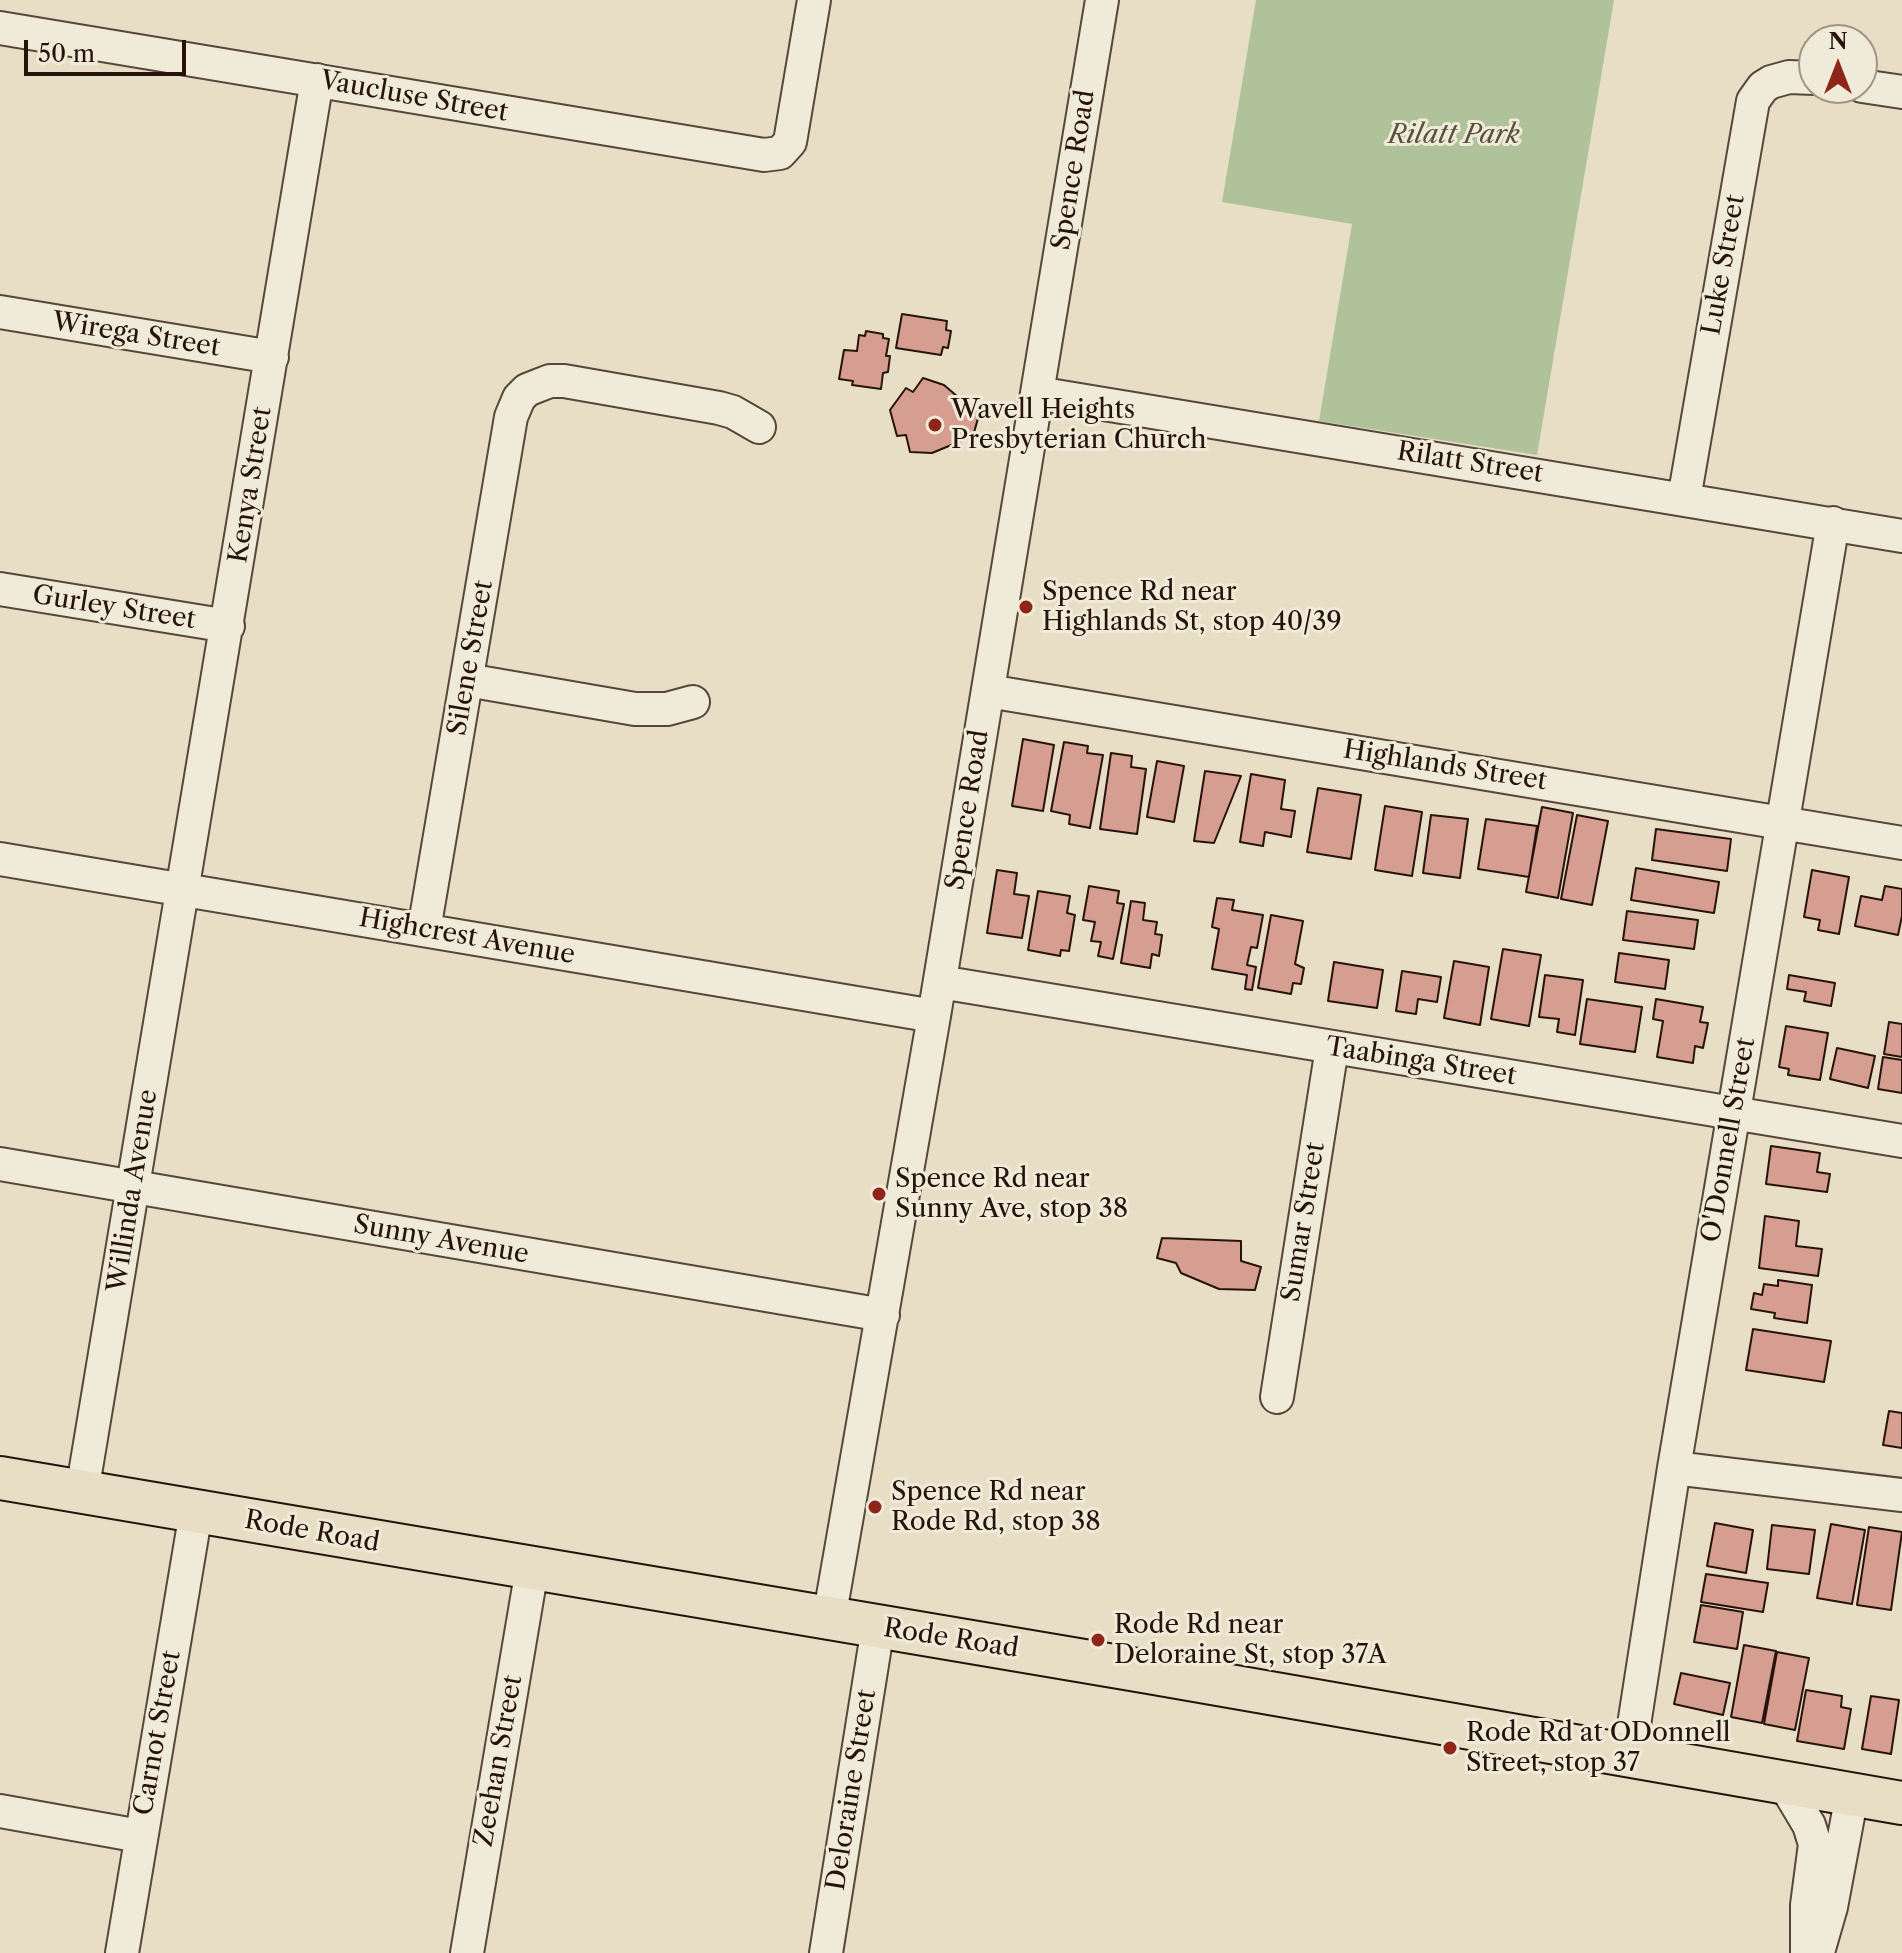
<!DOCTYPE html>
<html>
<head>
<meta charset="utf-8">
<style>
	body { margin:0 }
	#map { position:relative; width:1902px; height:1953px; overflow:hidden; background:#e8dec5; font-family:"Libre Caslon Text",serif }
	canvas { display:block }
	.north { position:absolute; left:1798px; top:24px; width:80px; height:80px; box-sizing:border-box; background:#f0ead9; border:2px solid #a09487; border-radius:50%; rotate:0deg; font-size:22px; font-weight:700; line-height:32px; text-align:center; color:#27130c }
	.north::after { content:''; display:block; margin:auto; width:28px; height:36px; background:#8f2418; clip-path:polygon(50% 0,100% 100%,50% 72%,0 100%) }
	.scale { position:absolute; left:24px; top:40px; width:162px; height:36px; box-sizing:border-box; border:4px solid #27130c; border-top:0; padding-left:10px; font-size:24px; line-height:28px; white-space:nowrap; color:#27130c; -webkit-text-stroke:6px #f0ead9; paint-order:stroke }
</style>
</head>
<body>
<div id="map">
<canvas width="1902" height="1953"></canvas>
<div class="north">N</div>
<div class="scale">50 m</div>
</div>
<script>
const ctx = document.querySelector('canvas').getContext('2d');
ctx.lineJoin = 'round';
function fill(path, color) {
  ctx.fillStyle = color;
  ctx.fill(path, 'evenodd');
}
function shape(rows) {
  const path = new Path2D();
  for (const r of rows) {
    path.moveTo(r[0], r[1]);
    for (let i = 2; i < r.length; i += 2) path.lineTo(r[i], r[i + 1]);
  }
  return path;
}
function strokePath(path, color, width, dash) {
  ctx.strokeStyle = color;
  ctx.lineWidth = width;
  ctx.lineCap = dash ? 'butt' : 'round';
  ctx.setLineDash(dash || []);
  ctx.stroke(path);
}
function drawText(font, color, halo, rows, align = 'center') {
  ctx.font = font + ' "Libre Caslon Text",serif';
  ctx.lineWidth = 6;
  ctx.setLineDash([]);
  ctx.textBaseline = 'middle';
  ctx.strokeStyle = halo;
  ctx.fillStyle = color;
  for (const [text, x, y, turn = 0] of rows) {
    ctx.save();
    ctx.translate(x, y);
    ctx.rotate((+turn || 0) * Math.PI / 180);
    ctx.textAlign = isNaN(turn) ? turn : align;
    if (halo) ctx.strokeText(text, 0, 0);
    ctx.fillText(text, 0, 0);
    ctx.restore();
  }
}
fill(shape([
	[1256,0,1614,0,1537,455,1319,421,1352,224,1222,202]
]), '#b0c29a');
const building = shape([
	[902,314,947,321,946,330,951,331,948,348,943,347,941,355,896,348,902,314],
	[866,331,883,334,883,338,889,339,886,356,890,356,888,372,883,373,881,389,852,385,853,381,839,379,844,350,857,351,859,335,865,336,866,331],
	[923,378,944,385,979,415,973,436,932,453,910,452,906,435,897,436,890,410,906,388,913,392,923,378],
	[1023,739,1054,745,1043,811,1012,806,1023,739],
	[1064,742,1088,746,1087,753,1103,755,1090,828,1069,824,1070,815,1051,811,1064,742],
	[1111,753,1132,756,1131,767,1146,769,1137,834,1100,829,1111,753],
	[1157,761,1184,766,1174,822,1147,817,1157,761],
	[1205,771,1241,776,1214,843,1194,841,1205,771],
	[1251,774,1285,780,1281,809,1295,811,1291,837,1265,832,1263,846,1240,842,1251,774],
	[1318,788,1361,795,1351,859,1307,852,1318,788],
	[1385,806,1422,812,1412,876,1375,870,1385,806],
	[1542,807,1573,813,1558,898,1526,892,1542,807],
	[1431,815,1468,819,1460,878,1423,873,1431,815],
	[1577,815,1608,821,1592,905,1561,899,1577,815],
	[1486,819,1537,826,1529,877,1478,869,1486,819],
	[1656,829,1731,839,1727,871,1652,860,1656,829],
	[1636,868,1719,882,1714,913,1631,900,1636,868],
	[997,870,1017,873,1014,894,1029,896,1022,938,987,933,997,870],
	[1812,870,1849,877,1839,934,1818,930,1820,920,1804,917,1812,870],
	[1089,886,1119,891,1117,903,1124,904,1113,959,1098,956,1101,942,1091,941,1095,922,1083,920,1089,886],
	[1885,886,1902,889,1902,916,1898,935,1855,926,1861,896,1882,900,1885,886],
	[1038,891,1070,896,1067,913,1075,915,1069,951,1061,950,1060,956,1028,950,1038,891],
	[1217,898,1234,900,1232,910,1263,915,1257,948,1251,947,1247,965,1256,967,1252,990,1245,989,1247,975,1212,969,1219,929,1212,927,1217,898],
	[1131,901,1145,903,1143,920,1157,922,1155,934,1162,935,1159,956,1152,954,1150,968,1121,963,1131,901],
	[1627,911,1698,920,1694,949,1623,940,1627,911],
	[1271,915,1303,921,1295,964,1304,968,1301,984,1293,983,1291,994,1258,988,1271,915],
	[1503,949,1541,955,1529,1026,1491,1019,1503,949],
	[1619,953,1669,960,1665,989,1615,982,1619,953],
	[1454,961,1489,967,1480,1025,1444,1018,1454,961],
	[1334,962,1383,970,1377,1008,1328,1001,1334,962],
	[1402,971,1441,977,1437,1002,1418,999,1416,1014,1396,1011,1402,971],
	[1545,975,1583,980,1575,1035,1557,1032,1559,1019,1539,1017,1545,975],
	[1789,975,1835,983,1831,1006,1804,1001,1806,992,1787,989,1789,975],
	[1587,999,1642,1007,1635,1052,1580,1044,1587,999],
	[1656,999,1703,1007,1700,1022,1708,1023,1703,1048,1695,1046,1693,1063,1657,1057,1663,1021,1653,1019,1656,999],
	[1889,1022,1902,1024,1902,1057,1884,1054,1889,1022],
	[1786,1026,1828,1033,1820,1080,1788,1075,1789,1069,1779,1067,1786,1026],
	[1837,1048,1875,1056,1868,1088,1830,1079,1837,1048],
	[1883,1057,1902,1060,1902,1093,1878,1089,1883,1057],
	[1771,1146,1820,1153,1817,1172,1830,1174,1827,1192,1766,1184,1771,1146],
	[1765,1216,1799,1221,1796,1246,1822,1249,1818,1276,1759,1268,1765,1216],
	[1162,1238,1241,1241,1241,1261,1261,1267,1255,1290,1219,1289,1181,1273,1176,1263,1157,1258,1162,1238],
	[1778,1280,1812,1285,1807,1323,1774,1318,1775,1313,1751,1309,1754,1293,1762,1295,1764,1284,1778,1286,1778,1280],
	[1753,1329,1831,1341,1824,1382,1746,1370,1753,1329],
	[1889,1411,1902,1413,1902,1448,1883,1445,1889,1411],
	[1715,1523,1753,1530,1746,1573,1707,1566,1715,1523],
	[1831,1524,1865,1530,1852,1604,1817,1598,1831,1524],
	[1772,1525,1815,1530,1809,1574,1767,1569,1772,1525],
	[1869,1527,1902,1532,1891,1610,1857,1605,1869,1527],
	[1706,1574,1768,1583,1763,1612,1701,1602,1706,1574],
	[1701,1605,1743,1612,1737,1649,1694,1642,1701,1605],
	[1744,1645,1776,1651,1762,1723,1731,1717,1744,1645],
	[1777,1652,1809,1658,1795,1730,1764,1724,1777,1652],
	[1681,1673,1730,1683,1723,1715,1674,1704,1681,1673],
	[1806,1690,1842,1696,1841,1707,1851,1709,1844,1749,1797,1741,1806,1690],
	[1871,1696,1899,1700,1891,1754,1862,1749,1871,1696]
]);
fill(building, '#d59e90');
strokePath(building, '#27130c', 2);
const minor = shape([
	[0,28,764,155,780,153,790,142,814,0],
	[1862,86,1902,92],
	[0,312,272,357],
	[1037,393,1902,536],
	[1684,499,1753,101,1763,87,1771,82,1789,77,1814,78],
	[0,589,228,626],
	[467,680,635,709,667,709,693,702],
	[988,691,1902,843],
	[0,859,934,1016],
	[424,930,511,417,519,398,527,390,537,386,550,381,564,381,719,408,733,412,759,427],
	[940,982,1902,1141],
	[0,1164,883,1315],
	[1277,1397,1332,1048],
	[1674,1468,1902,1495],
	[82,1492,317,80],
	[829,1619,934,1016,1102,0],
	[1629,1757,1674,1468,1833,523],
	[1784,1783,1809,1825,1815,1844,1807,1905,1807,1953],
	[0,1811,140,1836],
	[1818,1952,1831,1907,1852,1795],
	[122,1953,196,1512],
	[467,1953,532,1569],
	[826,1953,878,1627]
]);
const major = shape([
	[0,1478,1149,1672,1902,1803]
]);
strokePath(minor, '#57463a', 36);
strokePath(major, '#27130c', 46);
strokePath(minor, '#f0ead9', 32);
strokePath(major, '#e8dec5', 42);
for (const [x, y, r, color] of [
	[935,425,8,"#8f2418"],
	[1026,607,8,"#8f2418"],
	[879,1194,8,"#8f2418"],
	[875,1507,8,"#8f2418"],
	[1098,1640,8,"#8f2418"],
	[1450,1748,8,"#8f2418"]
]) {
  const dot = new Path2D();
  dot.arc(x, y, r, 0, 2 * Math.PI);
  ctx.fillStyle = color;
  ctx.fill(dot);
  strokePath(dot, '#f0ead9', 3);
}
drawText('26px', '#27130c', '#f0ead9', [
	["Vaucluse Street",414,97,10],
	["Spence Road",1074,170,-81],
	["Luke Street",1724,265,-80],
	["Wirega Street",136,335,9],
	["Rilatt Street",1470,463,9],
	["Kenya Street",251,485,-81],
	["Gurley Street",114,608,9],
	["Silene Street",471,658,-80],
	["Highlands Street",1445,766,9],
	["Spence Road",968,810,-81],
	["Highcrest Avenue",467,937,10],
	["Taabinga Street",1421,1062,9],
	["O'Donnell Street",1729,1140,-80],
	["Willinda Avenue",133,1191,-81],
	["Sumar Street",1304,1222,-81],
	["Sunny Avenue",441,1240,10],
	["Rode Road",312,1532,10],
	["Rode Road",951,1639,9],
	["Carnot Street",158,1733,-80],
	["Zeehan Street",499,1761,-80],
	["Deloraine Street",852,1790,-81]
]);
drawText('italic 26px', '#57503e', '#f0ead9', [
	["Rilatt Park",1454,135]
]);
drawText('26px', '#27130c', '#f0ead9', [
	["Wavell Heights",951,410],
	["Presbyterian Church",951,440],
	["Spence Rd near",1042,592],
	["Highlands St, stop 40/39",1042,622],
	["Spence Rd near",895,1179],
	["Sunny Ave, stop 38",895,1209],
	["Spence Rd near",891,1492],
	["Rode Rd, stop 38",891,1522],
	["Rode Rd near",1114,1625],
	["Deloraine St, stop 37A",1114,1655],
	["Rode Rd at ODonnell",1466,1733],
	["Street, stop 37",1466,1763]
], 'left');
</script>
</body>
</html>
